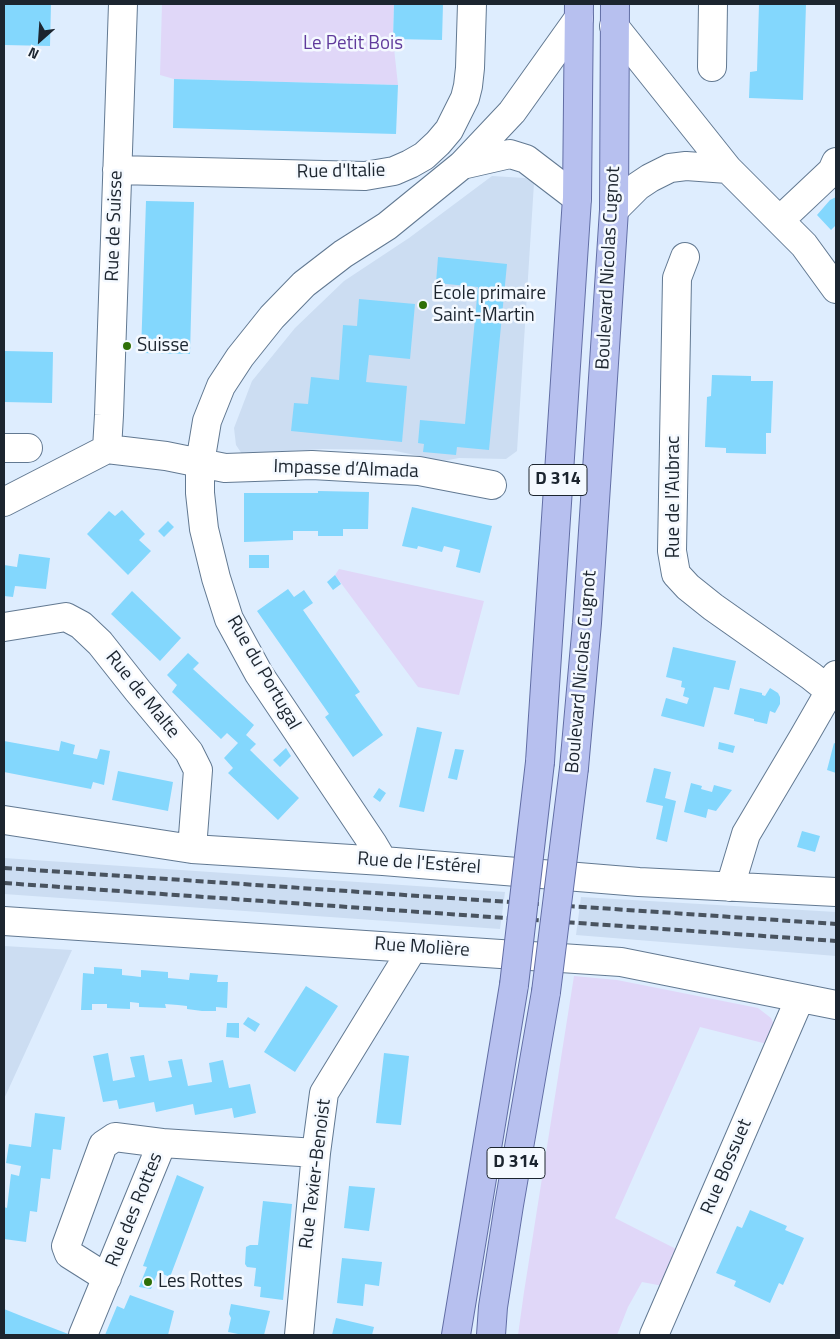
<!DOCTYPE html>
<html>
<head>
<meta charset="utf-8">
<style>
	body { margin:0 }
	#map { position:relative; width:840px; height:1339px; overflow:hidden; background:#deedfe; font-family:"Titillium Web",sans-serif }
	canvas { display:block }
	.frame { position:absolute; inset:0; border:5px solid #1c252f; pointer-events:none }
	.north { position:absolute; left:15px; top:15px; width:50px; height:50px; -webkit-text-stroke:4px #f4f9ff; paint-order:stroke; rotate:206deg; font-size:14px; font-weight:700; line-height:20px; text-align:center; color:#1c252f }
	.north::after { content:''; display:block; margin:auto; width:18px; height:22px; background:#1c252f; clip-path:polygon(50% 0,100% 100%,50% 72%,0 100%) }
</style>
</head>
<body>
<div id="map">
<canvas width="840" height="1339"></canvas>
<div class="frame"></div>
<div class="north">N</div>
</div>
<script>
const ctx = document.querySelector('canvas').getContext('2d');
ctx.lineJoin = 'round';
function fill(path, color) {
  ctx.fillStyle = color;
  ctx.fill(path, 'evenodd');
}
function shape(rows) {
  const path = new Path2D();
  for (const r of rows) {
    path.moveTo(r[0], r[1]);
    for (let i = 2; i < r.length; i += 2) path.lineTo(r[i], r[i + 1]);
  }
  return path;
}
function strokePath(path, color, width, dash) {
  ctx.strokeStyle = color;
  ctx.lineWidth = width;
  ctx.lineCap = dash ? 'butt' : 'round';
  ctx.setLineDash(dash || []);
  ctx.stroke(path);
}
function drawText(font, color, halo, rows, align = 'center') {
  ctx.font = font + ' "Titillium Web",sans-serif';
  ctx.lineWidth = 5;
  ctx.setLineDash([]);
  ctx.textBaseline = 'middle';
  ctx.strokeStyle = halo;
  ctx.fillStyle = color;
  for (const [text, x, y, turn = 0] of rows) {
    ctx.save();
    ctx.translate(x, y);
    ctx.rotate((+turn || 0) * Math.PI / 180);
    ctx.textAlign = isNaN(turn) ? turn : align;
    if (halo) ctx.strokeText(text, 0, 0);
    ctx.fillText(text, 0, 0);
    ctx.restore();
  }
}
fill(shape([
	[492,176,525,178,534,183,517,451,506,459,459,458,443,461,391,450,323,449,242,454,236,445,234,428,252,381,295,328,344,281,409,238],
	[4,858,505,892,500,929,4,894],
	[581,897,836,912,836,956,576,935],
	[4,946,72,950,4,1099]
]), '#ccddf2');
fill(shape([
	[162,4,394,4,393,39,398,85,174,79,160,75],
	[339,569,484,601,459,695,418,687,335,575],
	[574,976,617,980,758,1008,771,1018,775,1027,767,1044,700,1027,615,1218,678,1250,663,1286,642,1282,628,1307,617,1335,518,1335,524,1292]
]), '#e0d7f8');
fill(shape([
	[4,4,51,4,50,46,4,45],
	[394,4,443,4,442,40,393,39],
	[759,4,806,4,803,100,749,98,750,72,757,71],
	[174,79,398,85,396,134,173,128],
	[836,197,836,225,831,230,817,215,830,200],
	[146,201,194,202,190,354,141,353],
	[438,257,507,264,489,450,457,447,456,455,423,452,424,444,418,443,420,420,465,424,478,287,436,283],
	[359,299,415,304,410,359,369,355,366,382,407,386,402,442,291,431,294,403,308,404,311,377,339,380,343,325,357,326],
	[4,351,53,352,52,403,4,402],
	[712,375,751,376,751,381,773,381,771,433,766,433,766,454,726,453,726,448,705,447,707,397,711,396],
	[318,491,369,492,368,529,343,529,343,536,318,536,318,531,293,531,293,540,244,542,244,493,318,493],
	[412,507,492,526,480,573,456,567,460,550,444,546,442,552,418,546,417,549,402,546],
	[122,510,145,534,139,540,151,551,128,575,87,534,109,511,115,516],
	[168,521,174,527,164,537,158,531],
	[19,554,50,558,46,589,15,586,13,597,4,596,4,565,17,567],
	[249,555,269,555,269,568,249,568],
	[335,575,341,584,333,590,327,582],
	[288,589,294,597,304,590,313,603,303,610,360,692,355,695,383,735,353,757,325,717,329,714,257,611],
	[132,591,181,638,160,661,111,614],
	[673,647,736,661,729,690,714,687,704,727,661,716,666,698,687,704,689,698,683,696,685,688,681,687,682,681,666,677],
	[188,653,199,663,193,669,254,725,246,735,256,744,250,750,299,798,278,820,228,773,233,768,224,758,238,743,227,733,221,739,172,692,177,685,167,675],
	[740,688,762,693,762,695,765,696,770,688,778,693,780,697,780,704,775,713,770,711,767,724,754,721,754,719,734,714],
	[417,727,442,732,424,812,399,807],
	[4,741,59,751,61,741,75,745,73,754,97,759,100,749,110,751,104,785,93,782,91,789,4,772],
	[719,742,735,746,733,753,718,749],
	[834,743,836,744,836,773,827,770],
	[286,748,291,756,280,767,273,760],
	[455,749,464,750,457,780,448,778],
	[654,768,671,772,665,798,676,801,667,842,656,839,663,806,646,802],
	[118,771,173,782,168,811,112,800],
	[691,783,702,786,701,789,712,792,714,785,732,790,716,811,708,809,706,818,684,812],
	[379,788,386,793,380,802,373,797],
	[802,831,820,836,815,852,797,847],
	[94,967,122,969,122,975,132,976,141,977,141,970,168,972,168,978,180,979,189,980,190,973,218,975,217,982,228,982,227,1008,216,1007,216,1011,202,1011,187,1009,187,1006,178,1005,165,1004,166,1008,139,1007,139,1003,130,1002,130,1009,107,1008,107,1004,92,1004,92,1010,81,1010,83,973,94,974],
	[306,986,338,1006,295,1072,264,1052],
	[248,1017,260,1024,255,1032,243,1024],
	[227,1023,239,1023,239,1038,226,1037],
	[108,1053,113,1081,135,1077,130,1057,144,1055,149,1081,172,1077,168,1061,182,1059,188,1086,212,1082,209,1063,223,1060,229,1088,250,1084,256,1113,234,1118,232,1108,195,1115,193,1104,156,1112,154,1102,119,1109,117,1100,103,1102,93,1056],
	[384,1053,409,1056,401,1125,376,1123],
	[35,1113,65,1117,61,1150,53,1149,50,1179,41,1178,37,1212,30,1211,26,1242,4,1239,4,1207,7,1208,11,1174,19,1176,21,1166,6,1163,9,1144,31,1147],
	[177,1175,204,1187,170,1277,158,1272,151,1289,139,1287,147,1267,143,1266],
	[349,1186,375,1188,369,1231,344,1228],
	[263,1201,292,1204,283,1300,260,1297,261,1287,254,1286,256,1268,247,1267,245,1264,246,1247,250,1245,258,1245],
	[750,1210,787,1226,785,1230,804,1238,783,1285,779,1283,770,1303,734,1286,736,1281,716,1273,737,1226,742,1228],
	[342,1258,382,1262,379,1286,365,1284,363,1306,337,1303],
	[130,1295,174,1311,168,1335,105,1335,117,1306,124,1309],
	[231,1304,270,1311,264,1335,238,1335,238,1334,228,1332,231,1318,229,1314],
	[4,1309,24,1317,71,1335,4,1335],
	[336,1318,374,1327,372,1335,332,1335]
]), '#83d7fd');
const minor = shape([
	[614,26,728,169,804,245,836,289],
	[712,67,713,4],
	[462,165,510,154,526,159,577,198],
	[117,170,365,176,394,171,410,164,424,156,438,143,449,130,465,98,468,86,470,68,472,4],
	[614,210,638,186,650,178,670,168,686,166,728,169],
	[780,220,832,171,836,162],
	[685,257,677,278,672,551,676,574,688,587,713,607,811,676,836,696],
	[4,448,28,448],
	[107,449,109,415,123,4],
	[4,502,107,449,166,456,225,468,312,465,419,471,492,485],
	[4,627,66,617,81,625,100,643,138,691,189,752,198,770,192,849],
	[4,820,192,849,383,861,639,882,836,892],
	[383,861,373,844,259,674,229,619,216,578,204,529,200,493,200,463,207,421,221,386,240,357,272,317,304,284,343,254,387,226,462,165,512,112,579,18],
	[730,887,746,834,803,738,830,691,836,675],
	[4,921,621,962,836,1005],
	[107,1278,69,1254,66,1246,103,1145,115,1137,162,1143],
	[83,1335,162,1143,316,1153],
	[299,1335,316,1153,324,1093,413,948],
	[654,1335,800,998]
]);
const major = shape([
	[540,762,577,198,579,4],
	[574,768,587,623,614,210,615,4],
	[456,1335,514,985],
	[491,1335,493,1307,509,1205,546,992]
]);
strokePath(minor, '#627992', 30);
strokePath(major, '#626ea5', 30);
strokePath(minor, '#fff', 28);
strokePath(major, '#b7c0ef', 28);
strokePath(shape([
	[4,868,836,924],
	[4,883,836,941]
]), '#49535f', 4, [8, 4]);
const majorBridge = shape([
	[514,985,540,762],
	[546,992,574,768]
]);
strokePath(majorBridge, '#626ea5', 30, []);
strokePath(majorBridge, '#b7c0ef', 28);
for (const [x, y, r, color] of [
	[423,305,5,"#2e6f07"],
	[127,346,5,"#2e6f07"],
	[148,1282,5,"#2e6f07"]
]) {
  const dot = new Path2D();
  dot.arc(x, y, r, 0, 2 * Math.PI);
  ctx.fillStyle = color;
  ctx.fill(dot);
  strokePath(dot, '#f4f9ff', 2);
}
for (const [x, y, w] of [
	[558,480,58],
	[516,1163,58]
]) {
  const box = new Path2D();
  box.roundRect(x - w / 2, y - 15.5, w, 31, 4);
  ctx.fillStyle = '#f4f9ff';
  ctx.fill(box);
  strokePath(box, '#1c252f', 1);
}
drawText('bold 18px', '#1c252f', null, [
	["D 314",558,480],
	["D 314",516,1163]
]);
drawText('19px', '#603b9c', '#f4f9ff', [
	["Le Petit Bois",353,44]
]);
drawText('19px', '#1c252f', '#f4f9ff', [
	["Rue d'Italie",341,172,-1],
	["Rue de Suisse",115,226,-88],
	["Boulevard Nicolas Cugnot",609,268,-87],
	["Impasse d’Almada",346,470,2],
	["Rue de l'Aubrac",674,497,-90],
	["Boulevard Nicolas Cugnot",582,672,-85],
	["Rue du Portugal",263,673,60],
	["Rue de Malte",142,695,51],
	["Rue de l'Estérel",419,864,4],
	["Rue Molière",422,948,4],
	["Rue Bossuet",727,1167,-67],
	["Rue Texier-Benoist",316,1174,-83],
	["Rue des Rottes",135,1210,-68]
]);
drawText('19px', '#1c252f', '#f4f9ff', [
	["École primaire",433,294],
	["Saint-Martin",433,316],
	["Suisse",137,346],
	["Les Rottes",158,1282]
], 'left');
</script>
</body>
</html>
